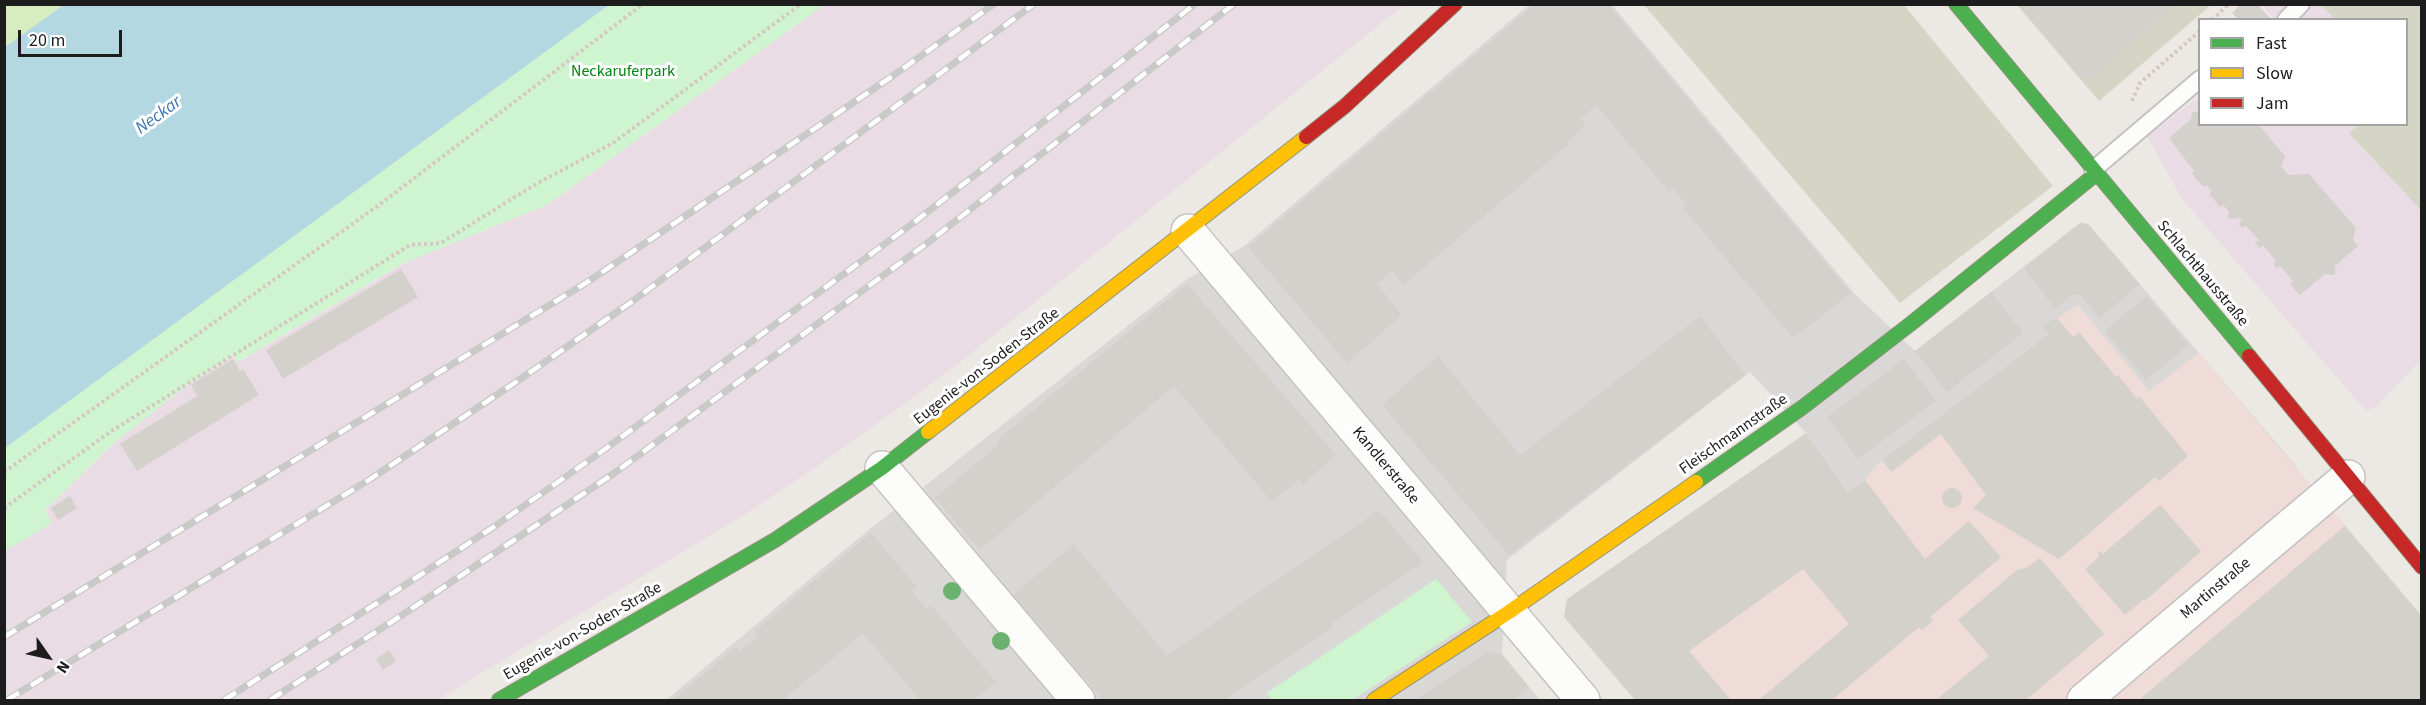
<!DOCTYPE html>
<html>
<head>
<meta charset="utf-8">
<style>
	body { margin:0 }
	#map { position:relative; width:2426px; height:705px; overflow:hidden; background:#ece9e4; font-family:"Source Sans 3",sans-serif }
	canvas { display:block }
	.frame { position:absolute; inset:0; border:6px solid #1c1c1c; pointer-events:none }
	.legend { position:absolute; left:2198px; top:18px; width:210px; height:108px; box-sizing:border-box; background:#fff; border:2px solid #a4a4a4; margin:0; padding:8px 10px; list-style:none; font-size:18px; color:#1c1c1c }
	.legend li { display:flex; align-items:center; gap:12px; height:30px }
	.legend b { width:30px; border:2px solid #a4a4a4 }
	.north { position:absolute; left:18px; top:627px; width:60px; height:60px; -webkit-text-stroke:4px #fff; paint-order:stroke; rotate:124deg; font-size:16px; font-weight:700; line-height:24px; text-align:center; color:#1c1c1c }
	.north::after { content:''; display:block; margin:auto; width:21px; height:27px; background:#1c1c1c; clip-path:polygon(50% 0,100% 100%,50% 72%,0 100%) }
	.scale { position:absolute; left:18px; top:30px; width:104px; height:27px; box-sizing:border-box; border:3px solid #1c1c1c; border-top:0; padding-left:8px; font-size:18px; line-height:21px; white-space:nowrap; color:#1c1c1c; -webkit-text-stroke:4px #fff; paint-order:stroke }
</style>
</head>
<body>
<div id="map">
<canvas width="2426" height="705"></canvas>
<div class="frame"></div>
<ul class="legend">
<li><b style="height:8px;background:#4caf50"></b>Fast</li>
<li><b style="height:8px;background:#ffc107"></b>Slow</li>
<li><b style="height:8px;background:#c62828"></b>Jam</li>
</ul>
<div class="north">N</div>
<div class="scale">20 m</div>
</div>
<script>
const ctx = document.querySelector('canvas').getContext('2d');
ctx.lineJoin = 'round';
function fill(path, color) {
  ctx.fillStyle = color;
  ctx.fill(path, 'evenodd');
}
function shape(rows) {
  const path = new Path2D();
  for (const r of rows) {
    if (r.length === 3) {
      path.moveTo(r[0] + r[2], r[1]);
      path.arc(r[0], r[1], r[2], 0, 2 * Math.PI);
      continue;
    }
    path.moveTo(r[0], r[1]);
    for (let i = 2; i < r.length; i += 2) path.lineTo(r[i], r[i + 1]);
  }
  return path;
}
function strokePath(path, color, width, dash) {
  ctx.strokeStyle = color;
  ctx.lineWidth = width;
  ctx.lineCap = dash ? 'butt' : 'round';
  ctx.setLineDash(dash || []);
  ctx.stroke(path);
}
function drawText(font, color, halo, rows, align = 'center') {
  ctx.font = font + ' "Source Sans 3",sans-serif';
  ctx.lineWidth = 6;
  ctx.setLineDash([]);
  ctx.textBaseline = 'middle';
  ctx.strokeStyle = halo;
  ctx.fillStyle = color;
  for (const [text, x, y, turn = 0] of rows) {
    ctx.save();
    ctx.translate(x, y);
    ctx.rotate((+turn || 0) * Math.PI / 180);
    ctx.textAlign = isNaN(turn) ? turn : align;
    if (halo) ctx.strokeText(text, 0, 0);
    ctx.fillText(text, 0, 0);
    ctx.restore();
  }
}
fill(shape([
	[1529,5,1612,5,1855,294,1915,351,2080,223,2088,224,2298,468,2149,392,2078,305,2058,319,2048,334,1882,460,1865,480,1848,492,1806,433,1750,372,1507,560,1502,654,1540,700,666,700,860,537,1186,280,1244,246]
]), '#dad8d6');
fill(shape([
	[2078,305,2149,391,2199,353,2421,615,2421,700,1635,700,1564,617,1567,599,1806,433,1849,492,1865,480,1882,460,2047,334,2042,327]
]), '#efdbd7');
fill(shape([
	[2268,4,2421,5,2421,360,2376,407,2366,411,2182,199,2147,136,2199,97,2200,124,2406,124,2406,20,2274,19,2264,8],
	[824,5,1404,5,968,356,896,410,822,463,744,515,437,700,5,700,4,551,52,523,44,511,115,442,189,384,234,356,239,362,404,263,547,205]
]), '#eadce4');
fill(shape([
	[1644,5,1904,5,2053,186,1900,303],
	[2017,5,2211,5,2099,101],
	[2321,5,2421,5,2421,210,2349,133,2359,125,2406,124,2406,20,2335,19]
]), '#d5d5c5');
fill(shape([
	[5,4,65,4,65,5,5,47]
]), '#d7ecbf');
fill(shape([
	[609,5,824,5,547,205,404,263,238,362,234,356,189,384,115,442,45,510,52,523,5,551,4,448],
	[1436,579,1472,622,1352,700,1272,700,1267,693]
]), '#cff5d0');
fill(shape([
	[65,4,609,4,609,5,5,448,5,47]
]), '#b4d8e2');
fill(shape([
	[1535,4,1608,4,1851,293,1793,338,1683,208,1687,206,1673,188,1669,192,1596,105,1581,119,1586,125,1567,142,1569,144,1403,285,1392,271,1377,284,1402,315,1347,363,1248,247],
	[2019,4,2178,4,2086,83],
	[2241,4,2257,4,2272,20,2239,20,2232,13],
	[2192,112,2199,112,2199,124,2258,124,2285,156,2281,166,2288,175,2309,174,2356,228,2353,240,2358,246,2335,266,2335,275,2325,274,2300,295,2290,284,2293,281,2280,266,2277,269,2273,263,2276,261,2263,245,2260,248,2255,243,2259,240,2246,226,2242,228,2239,224,2242,221,2239,217,2236,219,2228,218,2229,211,2223,205,2220,207,2209,194,2212,191,2206,185,2204,187,2192,174,2194,171,2169,138,2191,119],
	[2080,223,2088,224,2140,284,2100,318,2080,295,2072,295,2055,309,2024,268],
	[401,269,418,297,283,379,266,350],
	[1187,284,1336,455,1303,484,1298,480,1272,502,1174,386,980,550,935,498,1000,443,998,440,1014,426],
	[1991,292,2023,333,1947,392,1915,351],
	[2147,296,2188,345,2146,380,2105,331],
	[1700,316,1745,375,1509,555,1382,405,1438,356,1520,455],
	[2053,319,2058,319,2073,337,2079,332,2116,377,2118,375,2137,399,2139,396,2188,456,2159,481,2155,477,2059,559,1973,508,1986,495,1941,434,1891,472,1882,460,2048,334,2042,327],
	[233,359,240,371,243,369,259,395,137,471,120,444,197,396,191,385],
	[1904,359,1936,401,1858,459,1827,417],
	[1806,433,1848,492,1865,480,1925,559,1969,521,2001,557,1930,617,1933,621,1922,630,1919,627,1832,700,1759,700,1849,624,1803,569,1689,651,1731,700,1635,700,1564,617,1567,599],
	[1952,498,10],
	[70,496,77,508,58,520,51,508],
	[2160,505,2201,551,2145,601,2144,599,2125,615,2085,569,2100,556,2098,553,2101,551,2103,554],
	[1379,510,1423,562,1331,624,1333,627,1224,700,1103,700,1013,595,1074,544,1167,655],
	[2345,526,2421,615,2421,700,2139,700],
	[871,533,917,587,912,591,926,609,931,605,996,682,974,700,920,700,863,633,783,700,673,700,736,647,739,652,758,637,754,632],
	[2040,558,2104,634,2026,700,1936,700,1989,656,1958,620,2017,570,2028,567],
	[389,650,396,661,383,670,376,659],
	[1487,652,1502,654,1529,687,1513,700,1415,700]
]), '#d4d1cc');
const lane = shape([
	[2286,20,2301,4],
	[2093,170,2200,79]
]);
const street = shape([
	[1188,231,1583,700],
	[882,468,1078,700],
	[2084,700,2348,477]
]);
const fast = shape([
	[1956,4,2249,356],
	[1696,482,1803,407,1913,322,2096,174],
	[499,700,775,540,882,468,928,432]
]);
const slow = shape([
	[928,432,1306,137],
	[1374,700,1509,612,1696,482]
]);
const jam = shape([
	[1306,137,1345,106,1455,4],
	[2249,356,2422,567]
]);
strokePath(lane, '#c4c2c0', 20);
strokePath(street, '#c4c2c0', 36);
strokePath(fast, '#93957c', 16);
strokePath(slow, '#93957c', 16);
strokePath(jam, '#93957c', 16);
strokePath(shape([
	[2212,20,2229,4],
	[2132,101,2140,83,2200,31],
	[4,472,379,205,643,4],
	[4,508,113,430,410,245,441,243,536,184,613,143,801,4]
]), '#d7c7c3', 4, [3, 3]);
strokePath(lane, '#fcfcfb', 16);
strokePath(street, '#fcfcfb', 33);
strokePath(fast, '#4caf50', 14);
strokePath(slow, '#ffc107', 14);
strokePath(jam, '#c62828', 14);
const rail = shape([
	[4,637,589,281,894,75,994,4],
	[7,700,369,480,516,382,630,303,1034,4],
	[224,700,385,598,495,526,601,452,912,224,1195,4],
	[270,700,399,617,613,474,926,244,1234,4]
]);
strokePath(rail, '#c9c9c8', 7);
strokePath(rail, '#fff', 4.5, [14]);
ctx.fillStyle = '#6bb16f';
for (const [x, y] of [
	[952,591],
	[1001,641]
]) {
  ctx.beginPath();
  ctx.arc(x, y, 9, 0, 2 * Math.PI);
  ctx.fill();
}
drawText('16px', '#01830f', '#fff', [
	["Neckaruferpark",623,72]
]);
drawText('16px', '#1c1c1c', '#fff', [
	["Schlachthausstraße",2202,274,50],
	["Eugenie-von-Soden-Straße",987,367,-38],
	["Fleischmannstraße",1734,435,-35],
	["Kandlerstraße",1385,466,50],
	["Martinstraße",2216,589,-40],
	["Eugenie-von-Soden-Straße",583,632,-30]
]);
drawText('italic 18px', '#4077b4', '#fff', [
	["Neckar",159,116,-36]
]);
</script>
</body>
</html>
